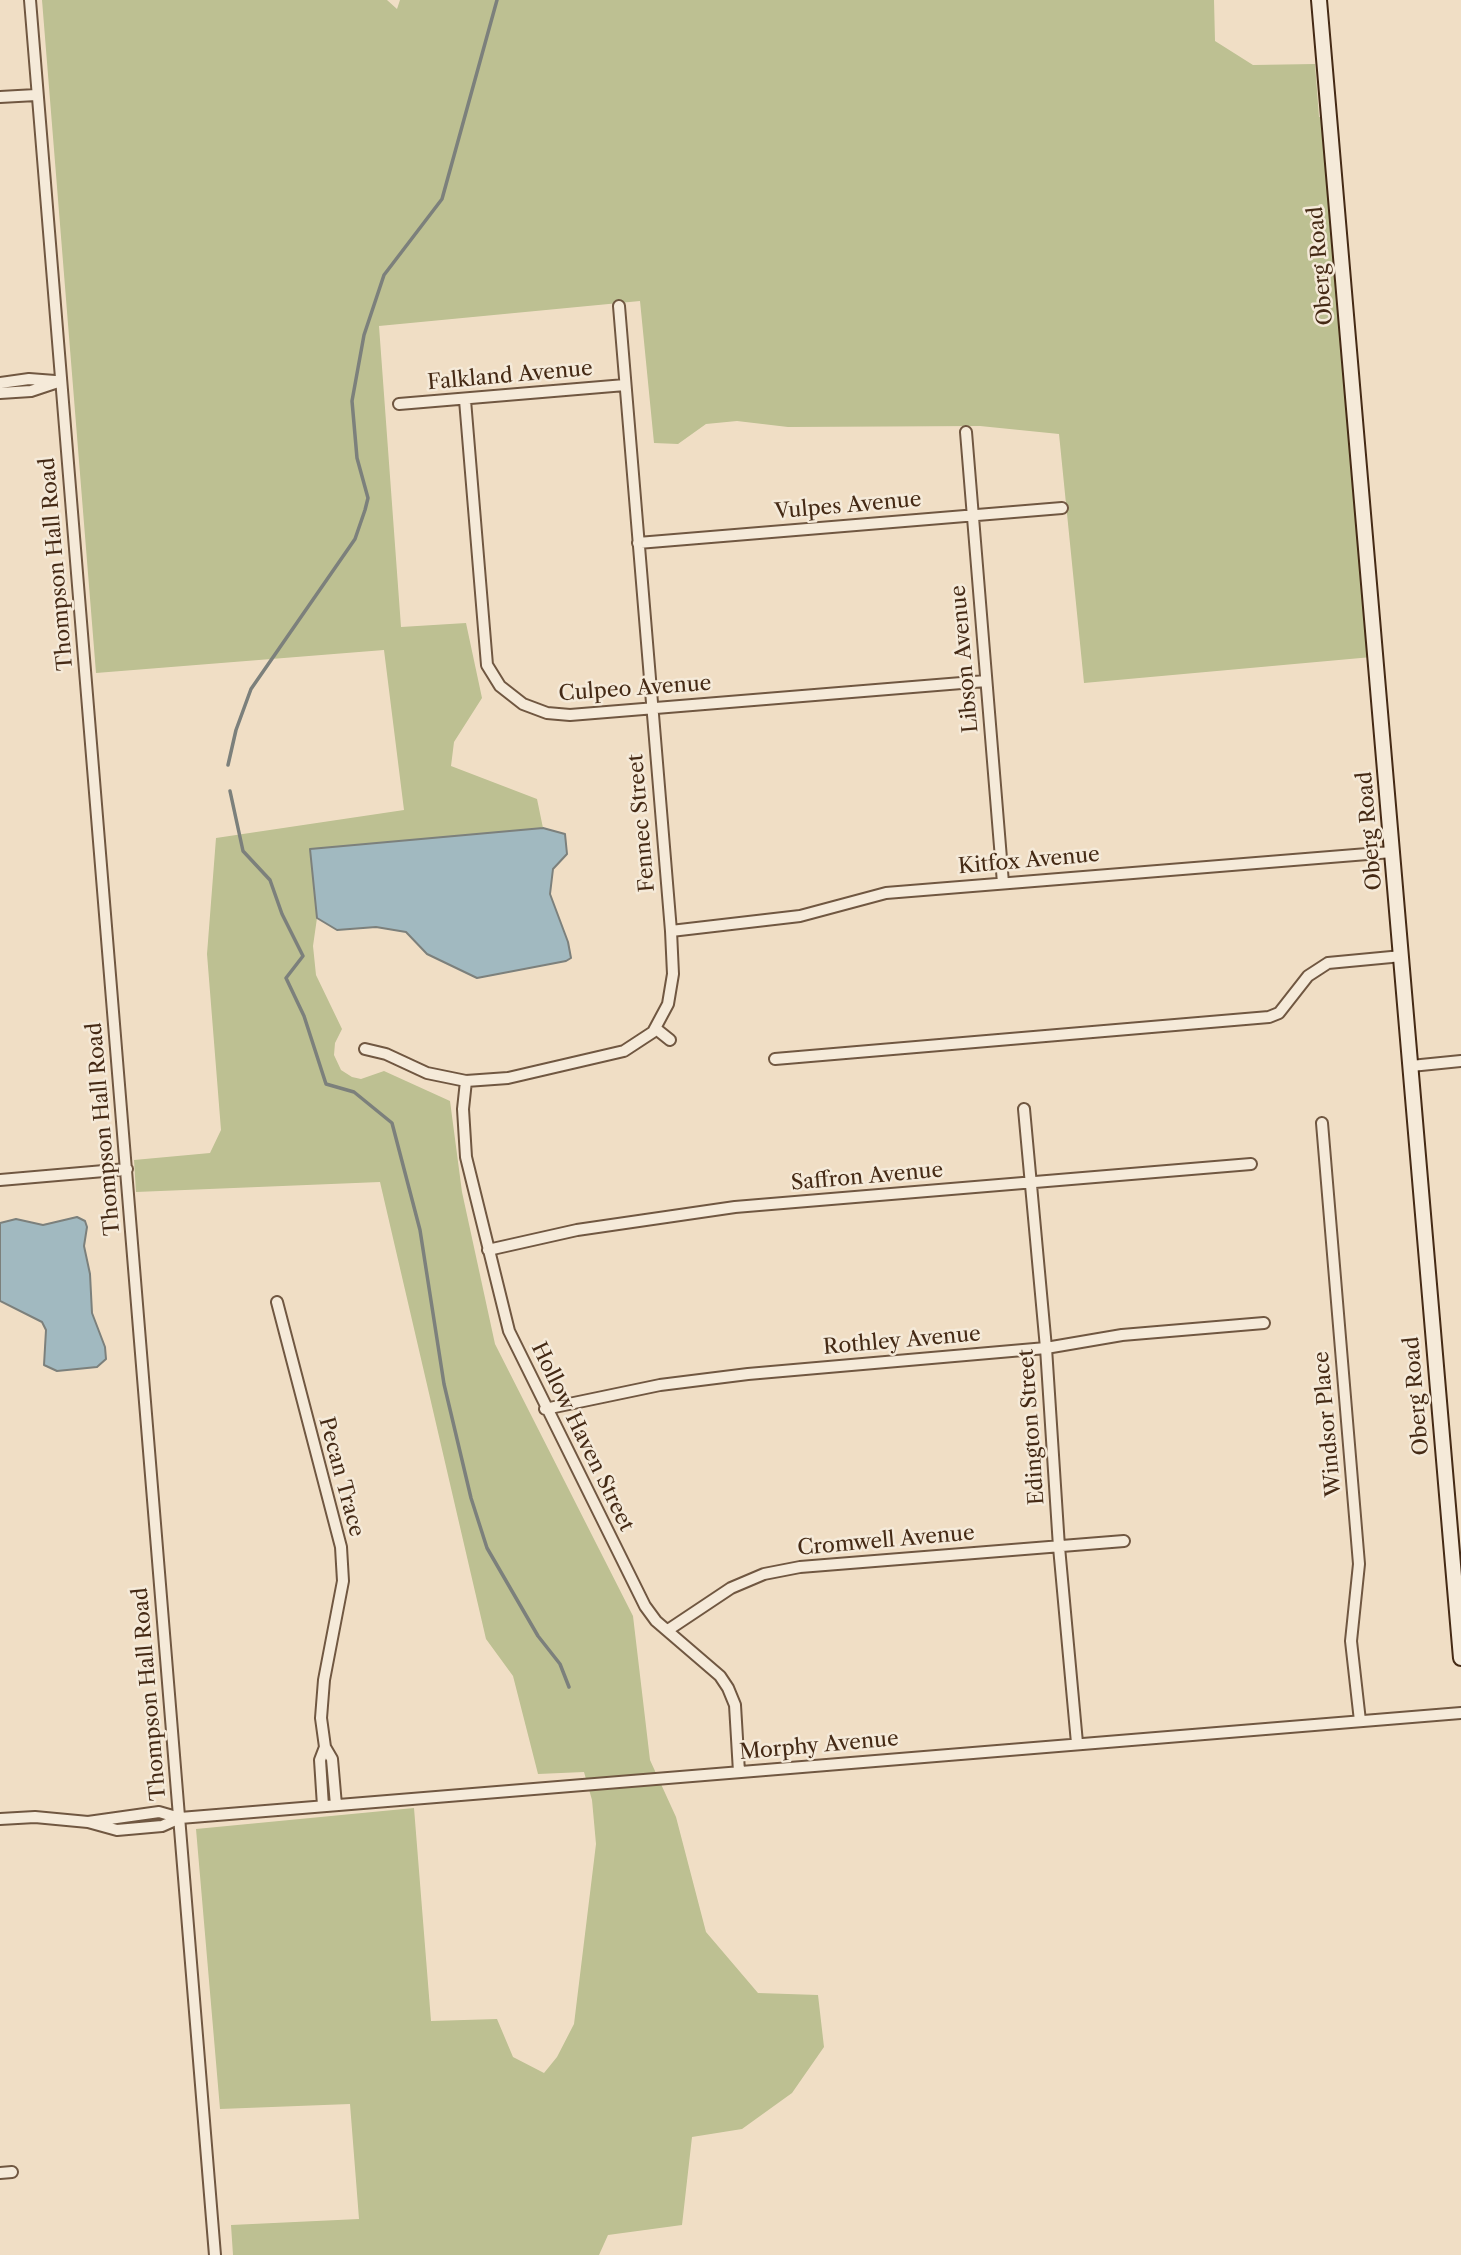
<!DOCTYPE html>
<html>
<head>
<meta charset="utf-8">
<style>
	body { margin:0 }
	canvas { display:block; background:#f0dec5 }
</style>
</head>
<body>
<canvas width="1461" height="2255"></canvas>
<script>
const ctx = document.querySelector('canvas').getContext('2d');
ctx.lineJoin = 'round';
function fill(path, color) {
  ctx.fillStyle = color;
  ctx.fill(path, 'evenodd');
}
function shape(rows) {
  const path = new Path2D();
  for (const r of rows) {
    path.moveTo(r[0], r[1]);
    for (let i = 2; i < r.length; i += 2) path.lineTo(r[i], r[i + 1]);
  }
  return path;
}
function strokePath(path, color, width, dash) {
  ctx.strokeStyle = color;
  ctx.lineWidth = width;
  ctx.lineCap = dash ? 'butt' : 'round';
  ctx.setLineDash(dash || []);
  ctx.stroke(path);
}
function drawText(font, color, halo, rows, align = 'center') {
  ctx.font = font + ' "Libre Caslon Text",serif';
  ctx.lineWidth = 5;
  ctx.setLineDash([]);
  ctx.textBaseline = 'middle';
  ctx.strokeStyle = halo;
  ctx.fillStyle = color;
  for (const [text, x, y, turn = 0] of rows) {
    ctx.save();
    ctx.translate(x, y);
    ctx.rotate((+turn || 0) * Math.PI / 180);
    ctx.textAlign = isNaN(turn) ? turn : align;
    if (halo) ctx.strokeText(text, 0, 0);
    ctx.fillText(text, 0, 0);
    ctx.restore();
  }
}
fill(shape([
	[42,0,387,0,397,9,400,0,1214,0,1215,41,1253,65,1315,64,1319,117,1337,116,1383,656,1084,683,1059,434,980,426,788,427,737,421,706,424,678,444,654,443,640,301,379,326,401,627,466,623,482,698,454,742,451,766,537,799,543,828,310,849,317,918,313,946,316,975,342,1029,335,1043,334,1055,341,1070,352,1077,361,1079,384,1071,450,1101,462,1192,495,1344,633,1616,650,1760,676,1817,706,1932,758,1993,818,1995,824,2047,792,2093,742,2129,692,2137,682,2225,608,2235,599,2255,233,2255,231,2225,359,2219,350,2104,220,2109,196,1829,414,1808,431,2021,497,2019,513,2057,544,2073,557,2057,574,2024,596,1844,592,1800,584,1772,538,1774,513,1676,486,1639,380,1182,136,1192,134,1160,210,1153,221,1130,207,954,216,838,404,810,384,650,96,673]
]), '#bdc092');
const water = shape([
	[543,828,565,834,567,854,553,869,550,894,568,942,571,958,566,961,477,978,427,954,406,932,376,927,337,930,317,918,310,849,543,828],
	[77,1217,85,1221,87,1227,84,1246,90,1274,92,1313,105,1347,106,1359,97,1367,57,1371,44,1365,46,1330,42,1322,0,1301,0,1223,16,1219,43,1225,77,1217]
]);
fill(water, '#a1b9c0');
strokePath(water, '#7c807c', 2);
strokePath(shape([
	[228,765,236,730,251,689,355,539,365,510,368,498,357,458,352,401,364,335,384,275,442,199,497,0],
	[230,791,243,851,270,880,282,914,303,956,286,978,304,1016,326,1084,354,1092,392,1123,420,1230,444,1384,471,1498,487,1548,538,1636,560,1664,569,1687]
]), '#7c807c', 3.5);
const street = shape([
	[30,0,215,2255],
	[0,97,36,95],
	[0,383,29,379,55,381],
	[0,393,31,391,61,381],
	[465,400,487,665,500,686,523,704,547,713,570,715,986,681],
	[399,404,625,385],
	[966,432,1003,883],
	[638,543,1062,508],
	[671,931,800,916,886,893,1392,852],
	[655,1028,670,1040],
	[365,1049,386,1054,427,1073,466,1081,508,1078,624,1051,653,1032,668,1004,673,974,671,931,619,306],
	[775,1059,1269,1017,1279,1013,1308,976,1328,963,1402,956],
	[1411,1066,1461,1061],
	[466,1081,463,1109,466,1157,509,1331,645,1606,656,1621,720,1676,728,1688,735,1705,739,1772],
	[1024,1109,1046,1348,1059,1547,1077,1743],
	[1322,1123,1359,1564,1351,1641,1360,1721],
	[0,1180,127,1169],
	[488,1250,577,1230,735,1207,1251,1164],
	[277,1302,341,1547,343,1581,324,1680,321,1718,325,1747,332,1759,336,1805],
	[545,1409,660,1385,748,1374,1046,1348,1122,1335,1264,1323],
	[668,1630,731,1588,764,1574,800,1567,1124,1541],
	[323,1806,320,1760,325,1747],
	[0,1819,35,1817,88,1822,159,1812,180,1818],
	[88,1822,117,1830,162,1826,180,1818,1461,1713],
	[0,2173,12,2172]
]);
const secondary = shape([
	[1319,0,1461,1658]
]);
strokePath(street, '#705741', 14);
strokePath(secondary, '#452a15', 18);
strokePath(street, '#f5ead9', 10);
strokePath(secondary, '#f5ead9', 14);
drawText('21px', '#452a15', '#f5ead9', [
	["Oberg Road",1321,266,-95],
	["Falkland Avenue",510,376,-5],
	["Vulpes Avenue",848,506,-5],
	["Thompson Hall Road",57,564,-95],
	["Libson Avenue",965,659,-95],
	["Culpeo Avenue",635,689,-4],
	["Fennec Street",642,823,-95],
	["Oberg Road",1370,831,-95],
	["Kitfox Avenue",1029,861,-5],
	["Thompson Hall Road",104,1129,-95],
	["Saffron Avenue",867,1177,-5],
	["Rothley Avenue",902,1341,-5],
	["Oberg Road",1417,1396,-95],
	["Windsor Place",1328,1424,-95],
	["Edington Street",1032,1427,-94],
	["Hollow Haven Street",582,1437,64],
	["Pecan Trace",341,1477,75],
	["Cromwell Avenue",886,1541,-5],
	["Thompson Hall Road",150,1694,-95],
	["Morphy Avenue",819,1746,-5]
]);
</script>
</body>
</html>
